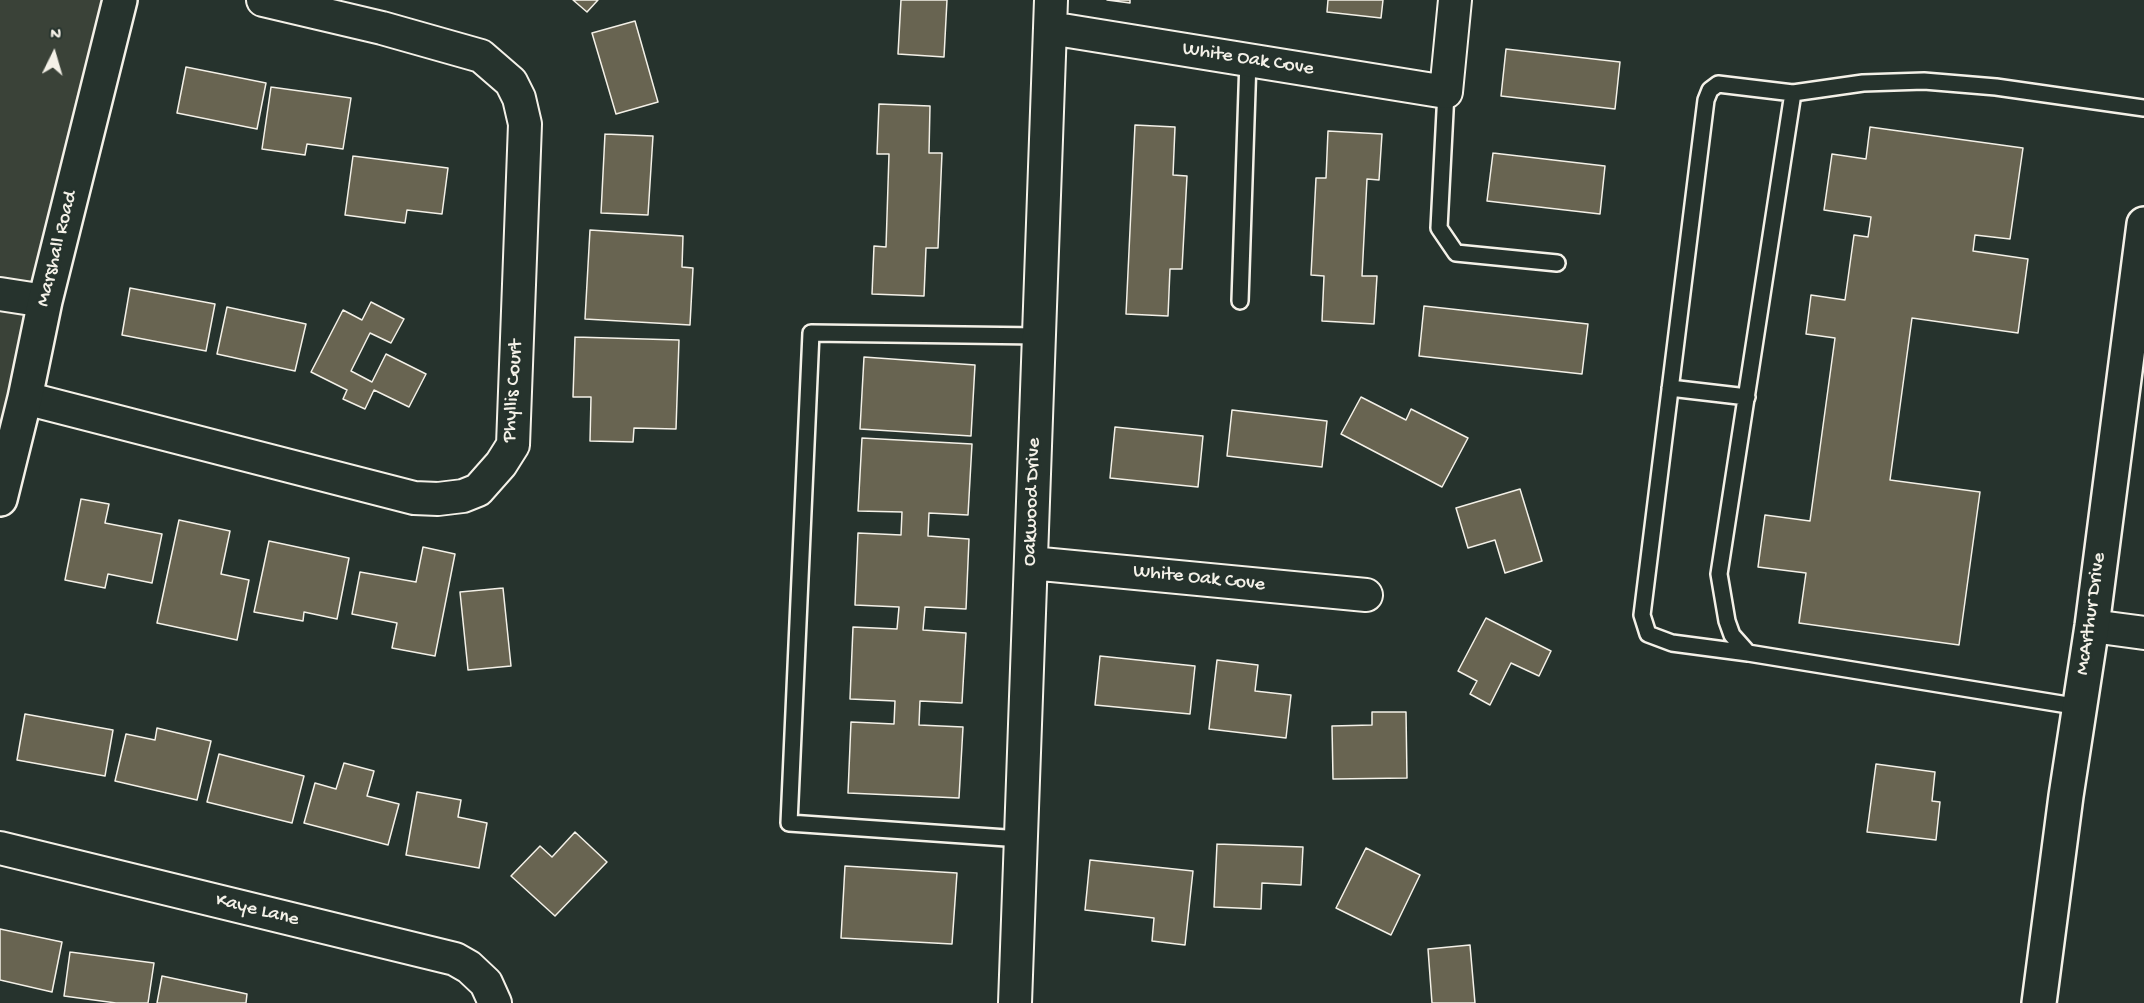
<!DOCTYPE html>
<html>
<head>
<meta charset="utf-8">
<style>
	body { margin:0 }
	#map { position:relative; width:2144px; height:1003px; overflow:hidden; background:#26332d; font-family:"Gochi Hand",sans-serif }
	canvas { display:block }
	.north { position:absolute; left:24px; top:24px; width:60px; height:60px; -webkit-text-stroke:4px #26332d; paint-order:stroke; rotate:5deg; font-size:16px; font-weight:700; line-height:24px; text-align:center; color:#f4f1e8 }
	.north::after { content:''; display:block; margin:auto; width:21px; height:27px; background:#f4f1e8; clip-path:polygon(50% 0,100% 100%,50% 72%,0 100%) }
</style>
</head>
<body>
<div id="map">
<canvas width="2144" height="1003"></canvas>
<div class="north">N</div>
</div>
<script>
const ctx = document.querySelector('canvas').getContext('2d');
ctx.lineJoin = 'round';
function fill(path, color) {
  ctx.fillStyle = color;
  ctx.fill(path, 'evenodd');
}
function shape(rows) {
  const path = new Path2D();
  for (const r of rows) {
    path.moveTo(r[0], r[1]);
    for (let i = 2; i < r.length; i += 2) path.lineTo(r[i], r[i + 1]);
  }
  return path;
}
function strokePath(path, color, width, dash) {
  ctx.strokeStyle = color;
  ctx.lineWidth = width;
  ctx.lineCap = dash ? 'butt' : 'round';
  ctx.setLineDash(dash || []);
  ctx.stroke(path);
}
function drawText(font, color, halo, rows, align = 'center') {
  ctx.font = font + ' "Gochi Hand",sans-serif';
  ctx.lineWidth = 5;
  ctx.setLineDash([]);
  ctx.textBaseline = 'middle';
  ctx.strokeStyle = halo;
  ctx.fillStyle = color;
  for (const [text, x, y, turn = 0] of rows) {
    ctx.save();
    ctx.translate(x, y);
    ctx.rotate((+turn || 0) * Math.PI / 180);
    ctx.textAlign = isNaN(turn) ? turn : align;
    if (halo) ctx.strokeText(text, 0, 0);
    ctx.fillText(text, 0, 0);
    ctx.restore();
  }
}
fill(shape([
	[0,0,120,0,0,499]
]), '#3a4238');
const building = shape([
	[573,0,598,0,587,12,573,0],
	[901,0,947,0,944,57,898,54,901,0],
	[1107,0,1130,0,1130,3,1107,0],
	[1328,0,1383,0,1381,18,1327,12,1328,0],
	[635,21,658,102,616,114,592,33,635,21],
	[1506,49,1620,62,1615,109,1501,96,1506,49],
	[186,67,266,83,257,129,177,113,186,67],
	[271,87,351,98,343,149,307,144,305,155,262,149,271,87],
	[879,104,930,106,929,153,942,153,938,248,926,248,924,296,872,294,874,246,886,247,889,154,877,154,879,104],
	[1135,125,1175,127,1173,175,1187,176,1182,269,1170,269,1168,316,1126,314,1135,125],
	[1870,127,2023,148,2010,239,1975,235,1973,251,2028,259,2018,333,1912,318,1890,480,1980,492,1959,645,1799,623,1806,573,1758,567,1765,515,1810,521,1835,338,1806,334,1811,295,1845,300,1854,235,1868,237,1871,217,1824,210,1832,154,1866,159,1870,127],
	[1328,131,1382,134,1379,180,1367,179,1362,276,1377,276,1374,324,1322,321,1324,276,1311,275,1316,178,1326,178,1328,131],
	[605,134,653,136,648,215,601,213,605,134],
	[1493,153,1605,166,1600,214,1487,201,1493,153],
	[353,156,448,168,442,214,407,210,405,223,345,215,353,156],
	[590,230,683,236,682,267,693,268,690,325,585,319,590,230],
	[130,288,215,304,206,351,122,335,130,288],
	[371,302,404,319,391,343,370,333,351,371,372,382,386,354,426,374,409,407,374,390,365,409,343,399,347,390,311,372,343,310,362,320,371,302],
	[1424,306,1588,324,1582,374,1419,356,1424,306],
	[227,307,306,324,295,371,217,354,227,307],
	[575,337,679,340,676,429,634,428,633,442,590,441,591,397,573,397,575,337],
	[864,357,975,365,971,436,860,429,864,357],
	[1361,397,1406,420,1411,409,1468,438,1442,487,1341,434,1361,397],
	[1232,410,1327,421,1322,467,1227,456,1232,410],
	[1115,427,1203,436,1198,487,1110,478,1115,427],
	[862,438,972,444,968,515,929,513,928,536,969,539,966,609,925,607,923,630,966,633,962,703,920,701,919,725,963,727,959,798,848,793,851,722,894,724,895,701,850,699,853,627,897,629,899,607,855,605,858,533,901,535,902,512,858,511,862,438],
	[1520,489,1542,561,1505,573,1495,540,1468,548,1456,508,1520,489],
	[81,499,109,504,105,523,162,534,152,583,108,574,105,588,65,580,81,499],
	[179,520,230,531,221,574,249,580,237,640,157,623,179,520],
	[269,541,349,558,337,619,304,612,303,621,254,612,269,541],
	[423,547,455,554,435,656,392,648,397,623,352,614,360,572,416,582,423,547],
	[503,588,511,666,468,670,460,592,503,588],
	[1486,618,1551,651,1539,676,1511,663,1490,705,1470,694,1477,681,1458,671,1486,618],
	[1100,656,1195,666,1190,714,1095,705,1100,656],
	[1217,660,1258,665,1255,691,1291,695,1286,738,1209,729,1217,660],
	[1372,712,1406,712,1407,778,1333,779,1332,726,1372,725,1372,712],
	[25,714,113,730,105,776,17,760,25,714],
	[157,728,211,741,197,800,115,781,126,734,155,740,157,728],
	[219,754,304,776,292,823,207,802,219,754],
	[344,763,374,771,367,796,399,804,388,845,304,823,315,783,336,789,344,763],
	[1876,764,1935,772,1932,801,1940,802,1936,840,1867,832,1876,764],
	[417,792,461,800,458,817,487,823,479,868,406,855,417,792],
	[575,832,607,862,555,916,511,876,540,846,552,857,575,832],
	[1217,844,1303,847,1301,885,1262,883,1261,909,1214,907,1217,844],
	[1366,848,1420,875,1391,935,1336,908,1366,848],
	[1090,860,1193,871,1185,945,1152,941,1154,918,1085,910,1090,860],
	[845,866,957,873,952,944,841,938,845,866],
	[0,929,62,942,52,992,0,980,0,929],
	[1470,945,1475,1003,1432,1003,1428,949,1470,945],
	[70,952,154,963,148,1003,116,1003,64,996,70,952],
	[162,976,247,994,246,1003,157,1003,162,976]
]);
fill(building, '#686451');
strokePath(building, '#f4f1e8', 1.5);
const lane = shape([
	[1446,92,1439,228,1456,253,1557,263],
	[1793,93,1719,574,1727,621,1732,635,1748,653,1672,643,1648,634,1642,615,1706,100,1710,90,1718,84,1793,93,1863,83,1924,81,1996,87,2144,108],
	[1240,301,1248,60],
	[1670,388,1747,397],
	[1748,653,2080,707],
	[1021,839,789,823,811,333,1039,336]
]);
const street = shape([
	[1050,28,1446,92,1455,0],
	[0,294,45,301],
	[25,398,414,498,438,499,463,496,478,490,501,464,513,445,525,124,519,98,511,82,481,56,382,28,263,0],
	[1031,563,1366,595],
	[2092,626,2144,633],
	[0,848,455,959,469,967,486,983,495,1003],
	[1015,1003,1051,0]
]);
const secondary = shape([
	[0,499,25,398,45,301,120,0],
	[2039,1003,2066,796,2092,626,2144,224]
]);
strokePath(lane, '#f4f1e8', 20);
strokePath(street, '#f4f1e8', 36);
strokePath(secondary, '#f4f1e8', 38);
strokePath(lane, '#26332d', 15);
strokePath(street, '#26332d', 32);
strokePath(secondary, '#26332d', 33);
drawText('20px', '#f4f1e8', '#26332d', [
	["White Oak Cove",1248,60,9],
	["Marshall Road",58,249,-76],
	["Phyllis Court",514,391,-86],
	["Oakwood Drive",1033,502,-88],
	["White Oak Cove",1199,579,6],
	["McArthur Drive",2092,614,-82],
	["Kaye Lane",257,911,14]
]);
</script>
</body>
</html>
